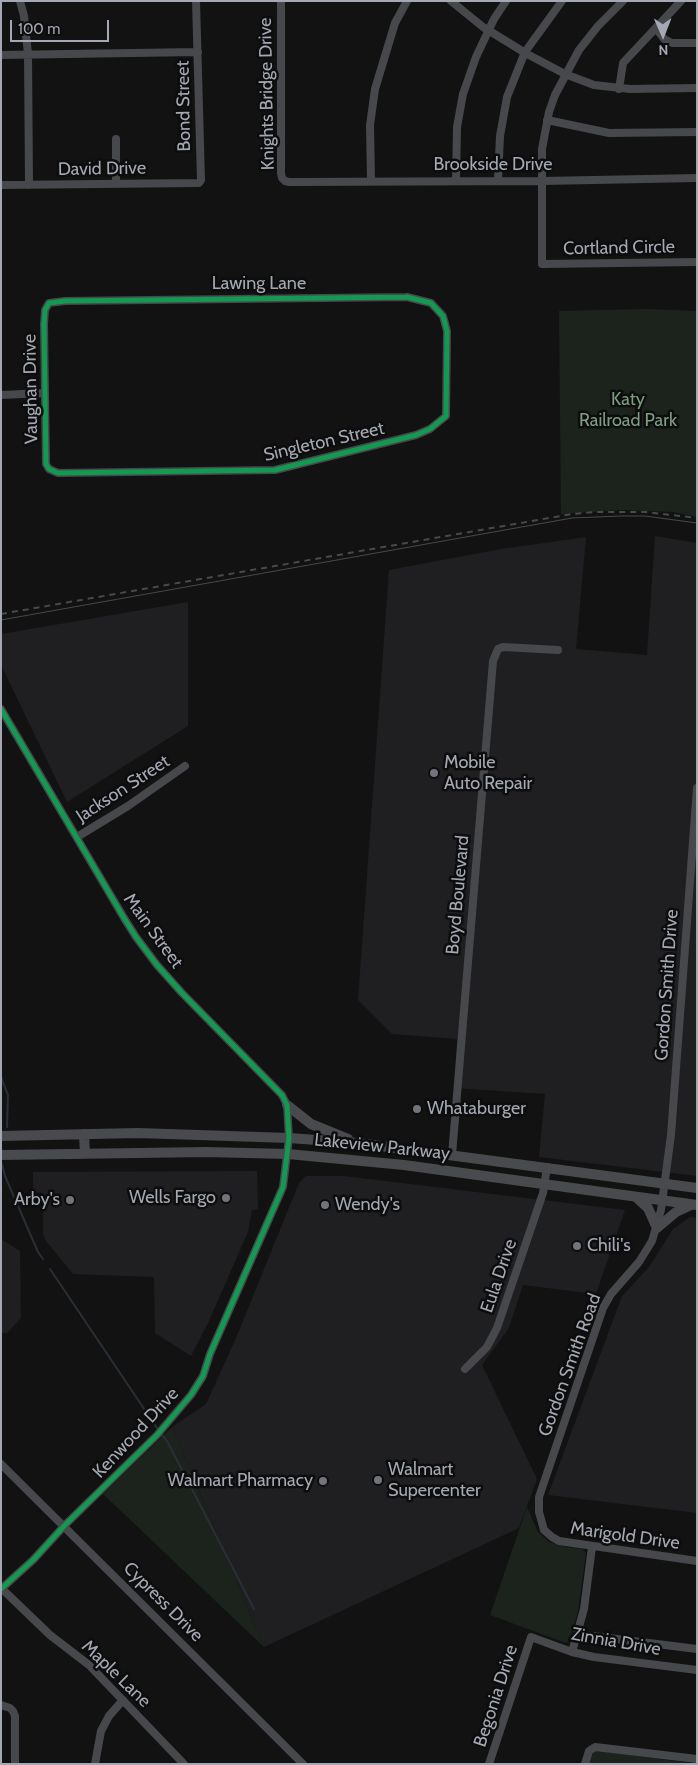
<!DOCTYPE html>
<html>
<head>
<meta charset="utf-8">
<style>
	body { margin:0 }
	#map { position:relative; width:698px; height:1765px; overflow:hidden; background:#121213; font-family:Cabin,sans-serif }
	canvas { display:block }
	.frame { position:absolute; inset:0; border:2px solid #a4a8b3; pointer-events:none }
	.north { position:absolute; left:638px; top:10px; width:50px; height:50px; -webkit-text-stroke:4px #0d0d0e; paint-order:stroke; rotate:179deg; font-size:14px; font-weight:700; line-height:20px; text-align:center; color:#a4a8b3 }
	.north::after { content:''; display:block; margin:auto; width:18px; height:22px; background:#a4a8b3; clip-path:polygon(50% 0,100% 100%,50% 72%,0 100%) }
	.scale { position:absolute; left:10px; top:20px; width:99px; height:22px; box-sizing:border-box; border:2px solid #a4a8b3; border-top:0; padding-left:6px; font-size:15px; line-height:18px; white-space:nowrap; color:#a4a8b3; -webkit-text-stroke:4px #0d0d0e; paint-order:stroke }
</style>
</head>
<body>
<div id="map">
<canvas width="698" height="1765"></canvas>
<div class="frame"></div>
<div class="north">N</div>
<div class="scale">100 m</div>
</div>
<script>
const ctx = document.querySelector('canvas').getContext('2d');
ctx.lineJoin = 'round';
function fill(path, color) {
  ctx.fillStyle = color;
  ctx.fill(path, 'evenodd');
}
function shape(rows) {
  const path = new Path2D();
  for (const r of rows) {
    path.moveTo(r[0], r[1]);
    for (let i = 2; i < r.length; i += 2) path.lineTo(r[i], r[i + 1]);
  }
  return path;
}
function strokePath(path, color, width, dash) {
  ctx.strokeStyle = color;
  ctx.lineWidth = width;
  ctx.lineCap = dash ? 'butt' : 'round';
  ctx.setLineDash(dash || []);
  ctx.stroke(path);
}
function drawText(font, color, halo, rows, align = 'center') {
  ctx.font = font + ' Cabin,sans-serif';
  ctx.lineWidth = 5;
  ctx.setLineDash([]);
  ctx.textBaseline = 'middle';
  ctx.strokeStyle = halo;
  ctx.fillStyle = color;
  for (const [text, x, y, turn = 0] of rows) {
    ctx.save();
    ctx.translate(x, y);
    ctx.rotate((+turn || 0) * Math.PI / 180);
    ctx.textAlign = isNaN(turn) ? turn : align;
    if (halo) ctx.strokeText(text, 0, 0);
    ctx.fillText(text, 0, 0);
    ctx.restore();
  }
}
fill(shape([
	[655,536,697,543,697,1176,539,1157,545,1094,454,1088,457,1039,392,1034,358,1000,389,570,501,549,586,537,576,649,647,655],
	[188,602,188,726,67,802,1,665,1,634],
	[257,1171,258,1209,252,1210,248,1232,208,1323,191,1356,155,1333,154,1277,73,1274,46,1241,43,1234,43,1193,33,1192,33,1172],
	[306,1176,344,1176,625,1210,596,1294,523,1285,509,1328,482,1365,537,1479,519,1528,264,1647,172,1427,206,1404,236,1338,299,1183],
	[690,1217,697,1218,697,1513,548,1495,622,1296,649,1267,673,1229],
	[1,1239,20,1251,21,1318,7,1333,1,1333]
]), '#1f1f21');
fill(shape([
	[647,309,697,311,697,517,673,512,621,510,561,514,559,311],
	[172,1427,264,1647,103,1494],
	[527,1507,538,1532,549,1542,566,1547,582,1549,586,1553,578,1611,570,1640,566,1643,490,1615],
	[595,1751,598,1751,697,1764,588,1764,591,1755]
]), '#1c231d');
strokePath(shape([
	[1,1077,8,1095,7,1127],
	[2,1164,5,1176,38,1252,43,1259],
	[50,1269,159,1431],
	[161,1434,167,1441,254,1609]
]), '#292f35', 2);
strokePath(shape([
	[20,1,24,16,28,54,29,185],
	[281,1,281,173,282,178,285,181,289,182,542,181,697,178],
	[451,1,483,27,527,54,565,74,594,85,630,89,697,88],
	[623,1,598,26,579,50,555,95,549,112,542,149,542,264,697,262],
	[656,28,664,39,672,43,697,43],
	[1,55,198,52],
	[619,89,623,63,681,1],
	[547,120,609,133,697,132],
	[456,180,457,127,463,94,476,57,494,19,506,1],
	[498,180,500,136,507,97,525,52,562,1],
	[371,181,370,125,375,89,395,23,407,1],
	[116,183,116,139],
	[1,185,199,183,201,180,196,1],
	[407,297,431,303,443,316,447,331,446,416,430,429,416,435,275,470,58,473,49,469,46,464,44,324,45,310,49,303,65,301,407,297],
	[1,395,45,393],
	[1,709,124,918,136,937,157,965,182,993,282,1095,287,1105,289,1138,283,1187,210,1354,203,1376,191,1395,157,1435,65,1525,33,1560,1,1589],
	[697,788,671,1135,661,1210,652,1241,639,1262,611,1294,603,1308,539,1497,539,1512,544,1530,552,1537,559,1541,697,1561],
	[77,837,128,806,185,766],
	[452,1155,493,661,498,649,503,647,558,650],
	[465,1369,487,1347,497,1328,543,1193,547,1167],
	[1,1464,303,1764],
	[1,1588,50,1635,89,1665,184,1764],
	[577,1634,697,1649],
	[572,1652,584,1609,592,1547],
	[1,1705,10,1708,13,1711,15,1716,15,1764],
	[95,1764,101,1731,109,1716,123,1700],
	[489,1764,531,1637,572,1652,594,1657,697,1670],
	[585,1764,589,1751,595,1747,697,1759]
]), '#47484b', 8);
strokePath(shape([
	[287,1105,311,1124,348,1139],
	[84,1134,85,1154],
	[1,1136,138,1133,289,1138,358,1143,697,1188],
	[1,1155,206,1152,288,1154,404,1165,697,1205],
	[636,1197,648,1208,657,1228,676,1212,691,1205]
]), '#494a4d', 10);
strokePath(shape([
	[1,620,572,518,621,516,645,516,697,523]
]), '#47494b', 1);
strokePath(shape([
	[1,614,572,514,596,512,646,512,697,518]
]), '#47494b', 2, [6, 5]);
strokePath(shape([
	[407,297,431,303,443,316,447,331,446,416,430,429,416,435,275,470,58,473,49,469,46,464,44,324,45,310,49,303,65,301,407,297],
	[1,709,124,918,136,937,157,965,182,993,282,1095,287,1105,289,1138,283,1187,210,1354,203,1376,191,1395,157,1435,65,1525,33,1560,1,1589]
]), '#139951', 5);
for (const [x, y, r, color] of [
	[434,773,5,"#71747b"],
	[417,1109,5,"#71747b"],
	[226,1198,5,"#71747b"],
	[70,1200,5,"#71747b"],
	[325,1205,5,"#71747b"],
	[577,1246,5,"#71747b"],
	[378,1480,5,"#71747b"],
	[323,1481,5,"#71747b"]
]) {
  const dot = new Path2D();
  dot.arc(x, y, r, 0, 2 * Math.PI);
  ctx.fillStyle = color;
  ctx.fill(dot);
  strokePath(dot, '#0d0d0e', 2);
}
drawText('18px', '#a4a8b3', '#0d0d0e', [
	["Knights Bridge Drive",267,94,-91],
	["Bond Street",184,106,-91],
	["Brookside Drive",493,165],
	["David Drive",102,169,-1],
	["Cortland Circle",619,248,-1],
	["Lawing Lane",259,284],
	["Vaughan Drive",31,389,-91],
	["Singleton Street",324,442,-13],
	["Jackson Street",123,789,-33],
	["Boyd Boulevard",458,895,-85],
	["Main Street",153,931,54],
	["Gordon Smith Drive",667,985,-86],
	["Lakeview Parkway",382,1147,6],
	["Eula Drive",499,1276,-71],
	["Gordon Smith Road",570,1365,-70],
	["Kenwood Drive",136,1433,-47],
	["Marigold Drive",625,1536,8],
	["Cypress Drive",163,1602,45],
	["Zinnia Drive",616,1642,10],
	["Maple Lane",116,1674,44],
	["Begonia Drive",496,1696,-72]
]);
drawText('18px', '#7c9d7f', '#0d0d0e', [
	["Katy",628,400],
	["Railroad Park",628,421]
]);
drawText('18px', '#a4a8b3', '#0d0d0e', [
	["Mobile",444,763],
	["Auto Repair",444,784],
	["Whataburger",427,1109],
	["Wells Fargo",216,1198,"right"],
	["Arby's",60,1200,"right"],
	["Wendy's",335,1205],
	["Chili's",587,1246],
	["Walmart",388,1470],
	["Supercenter",388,1491],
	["Walmart Pharmacy",313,1481,"right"]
], 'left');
</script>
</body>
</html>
